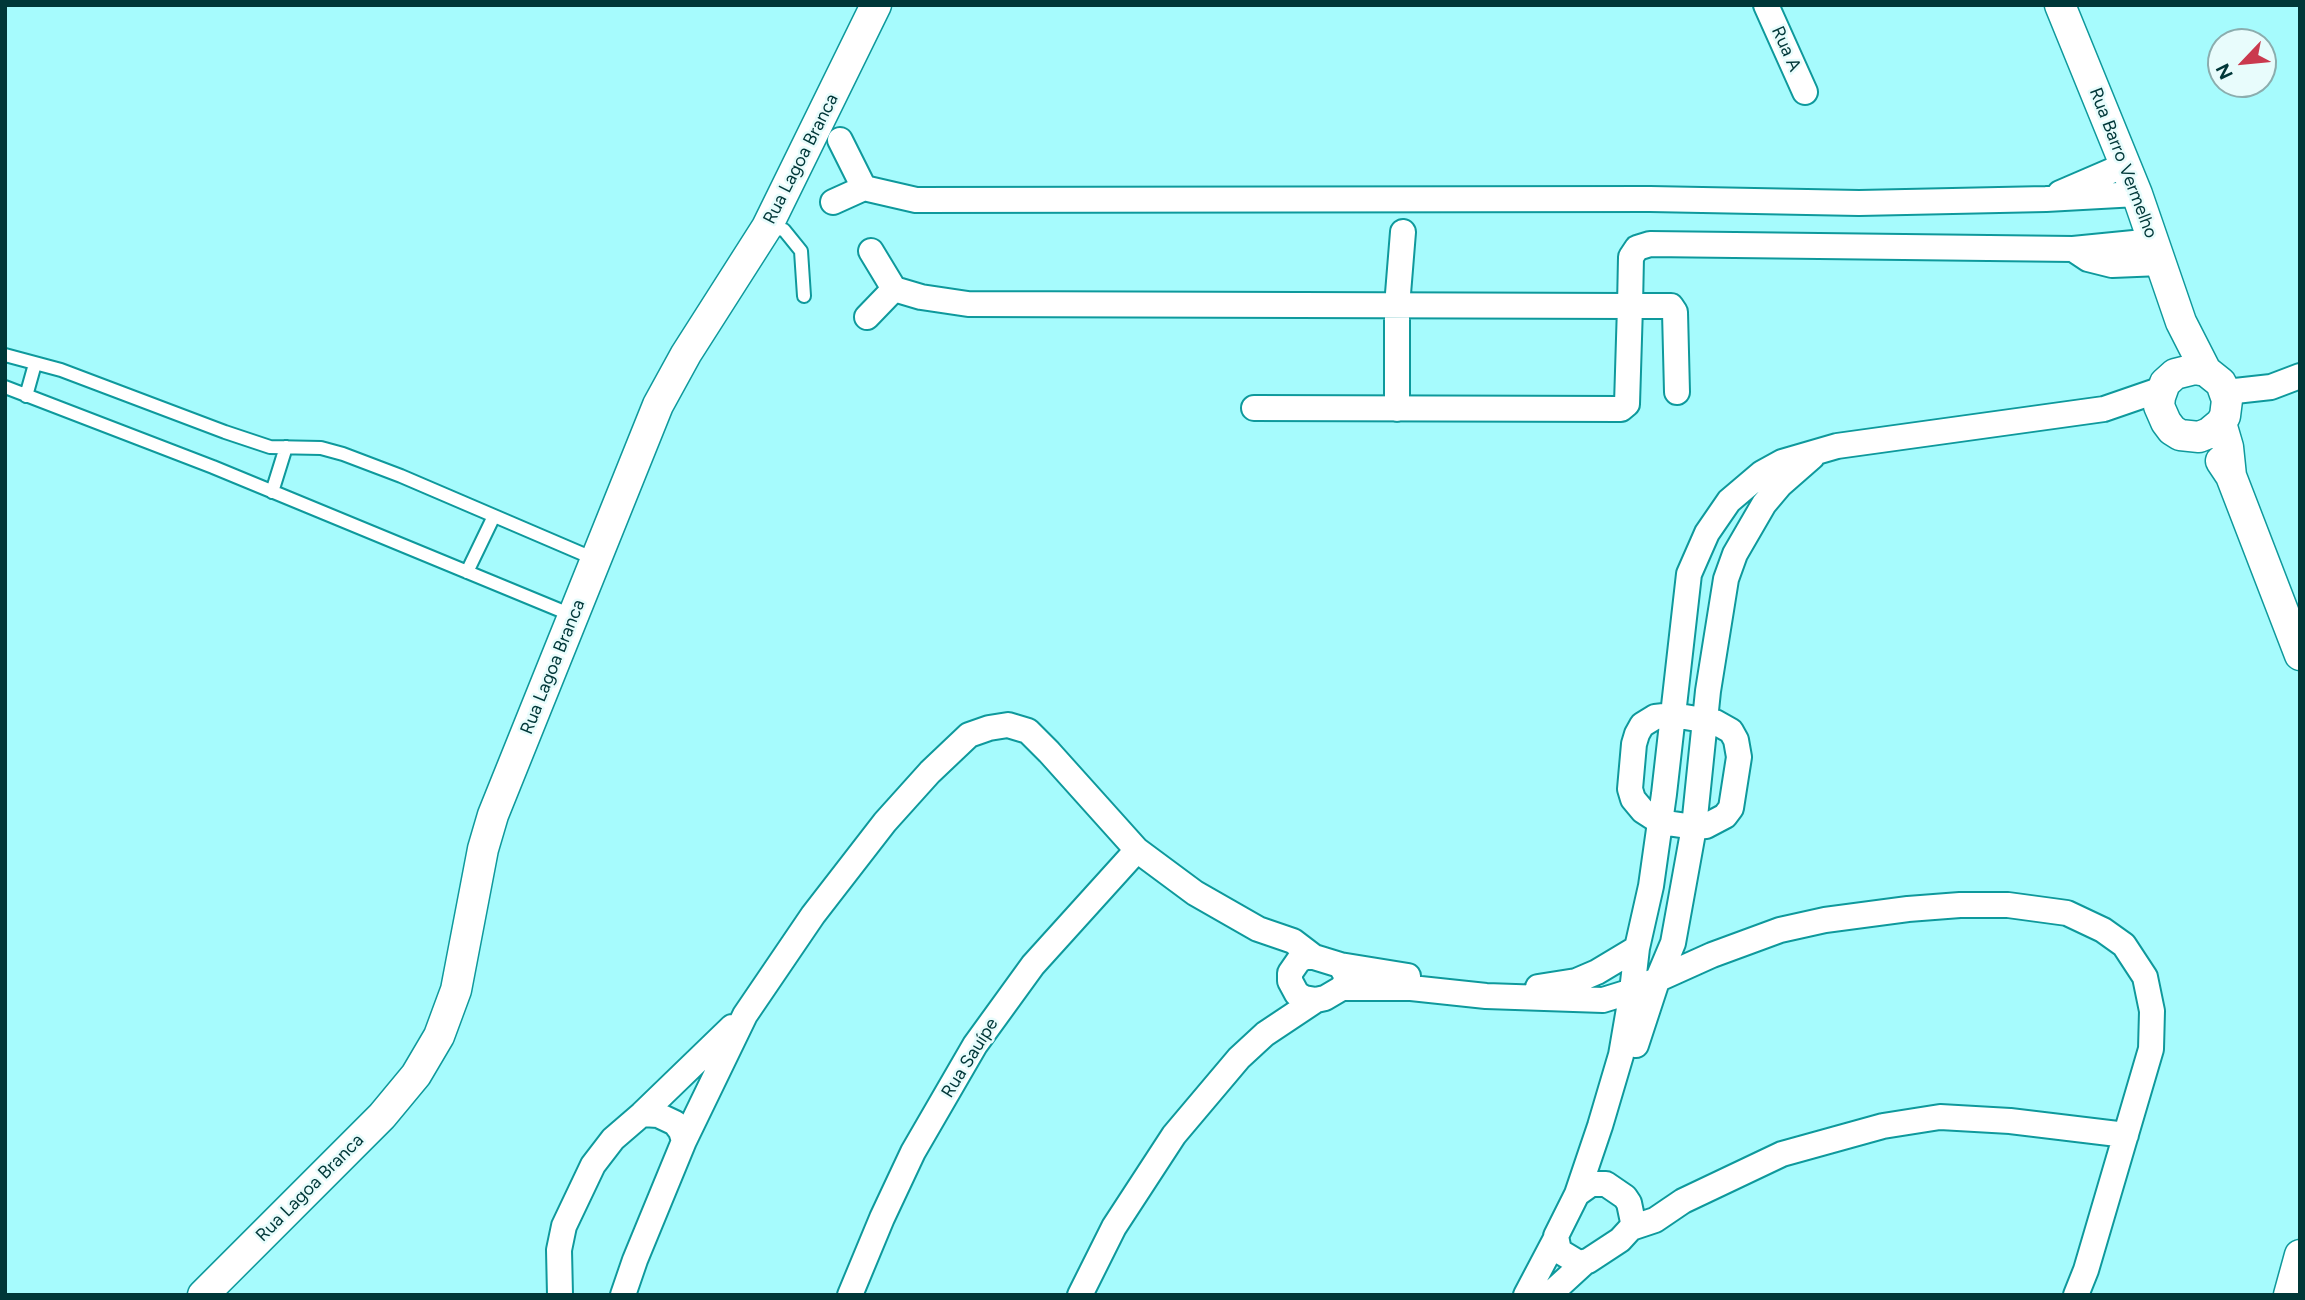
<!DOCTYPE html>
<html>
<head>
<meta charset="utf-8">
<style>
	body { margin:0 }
	#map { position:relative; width:2305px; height:1300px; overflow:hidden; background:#a6fbfd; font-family:Figtree,sans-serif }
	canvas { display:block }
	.frame { position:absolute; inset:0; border:7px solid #003738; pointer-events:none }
	.north { position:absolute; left:2207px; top:28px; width:70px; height:70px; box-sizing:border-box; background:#e8fcfc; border:2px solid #8badae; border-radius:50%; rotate:244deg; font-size:19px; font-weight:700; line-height:28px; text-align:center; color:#003738 }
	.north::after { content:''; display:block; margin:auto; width:24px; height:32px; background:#ca394e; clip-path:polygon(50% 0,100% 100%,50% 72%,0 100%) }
</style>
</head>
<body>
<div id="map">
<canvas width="2305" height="1300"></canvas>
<div class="frame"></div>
<div class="north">N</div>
</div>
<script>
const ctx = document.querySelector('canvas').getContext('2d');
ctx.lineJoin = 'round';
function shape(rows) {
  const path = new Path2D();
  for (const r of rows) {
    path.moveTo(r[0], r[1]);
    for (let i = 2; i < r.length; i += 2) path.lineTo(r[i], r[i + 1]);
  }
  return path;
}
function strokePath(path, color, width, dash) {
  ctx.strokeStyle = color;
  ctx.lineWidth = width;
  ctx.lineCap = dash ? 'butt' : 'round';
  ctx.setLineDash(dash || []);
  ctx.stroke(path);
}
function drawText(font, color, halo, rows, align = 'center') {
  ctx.font = font + ' Figtree,sans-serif';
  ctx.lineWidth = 5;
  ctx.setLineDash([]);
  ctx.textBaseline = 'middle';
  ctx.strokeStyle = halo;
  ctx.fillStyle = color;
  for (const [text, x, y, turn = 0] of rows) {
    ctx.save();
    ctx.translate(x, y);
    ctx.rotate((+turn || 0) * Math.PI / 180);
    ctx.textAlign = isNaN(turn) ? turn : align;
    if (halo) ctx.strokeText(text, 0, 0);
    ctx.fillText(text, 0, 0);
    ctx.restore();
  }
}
const service = shape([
	[768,227,784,230,801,251,804,296],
	[5,355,61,370,225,432,270,447,321,448,343,454,401,476,597,560],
	[5,387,213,467,574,616],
	[26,396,35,364],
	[272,492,286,447],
	[467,572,494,516]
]);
const minor = shape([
	[1766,5,1805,92],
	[840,140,864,188],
	[2060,193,2125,165],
	[833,202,864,188,916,200,1650,199,1859,203,2046,199,2137,194],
	[871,251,894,289,921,297,968,304,1630,306,1631,257,1637,248,1650,244,2073,249,2154,241],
	[2076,251,2088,259,2112,265,2161,263],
	[867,317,894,289],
	[2226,392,2271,387,2300,376],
	[1254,408,1621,409,1627,404,1630,306,1671,306,1675,312,1677,392],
	[1397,409,1397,306,1403,232],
	[1673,715,1715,722,1731,731,1736,740,1739,757,1731,808,1725,816,1706,826,1694,827,1660,822,1643,811,1633,799,1630,789,1634,744,1637,734,1642,725,1655,717,1673,715],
	[1306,957,1314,957,1340,965,1346,975,1346,981,1342,988,1325,998,1316,1000,1304,998,1297,994,1290,981,1290,973,1299,960,1306,957],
	[1340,965,1408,976],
	[1538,987,1576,981,1597,972,1637,948],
	[1342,988,1411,988,1486,996,1603,1000,1632,991,1712,955,1780,930,1825,920,1908,909,1960,905,2008,905,2067,913,2103,930,2124,945,2145,977,2152,1011,2151,1049,2086,1270,2076,1295],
	[1636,1045,1657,981,1673,943,1694,827,1708,691,1726,579,1735,554,1764,504,1780,485,1812,457],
	[642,1114,658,1115,675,1123,681,1131,684,1141],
	[1577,1194,1591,1184,1606,1184,1625,1197,1629,1203,1633,1222,1631,1228,1620,1240,1588,1261,1579,1263,1559,1251,1556,1236,1577,1194,1600,1126,1621,1055,1632,991,1637,948,1651,886,1664,794,1689,574,1707,533,1729,501,1762,473,1782,462,1837,446,2104,409,2162,389],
	[1631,1228,1655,1220,1683,1201,1782,1154,1883,1126,1940,1117,2010,1121,2126,1135],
	[560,1295,559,1250,564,1226,593,1165,613,1139,642,1114,732,1027],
	[623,1295,635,1260,684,1141,745,1015,813,915,885,822,930,772,969,735,989,728,1008,725,1028,731,1049,752,1137,850,1195,893,1258,929,1293,941,1314,957],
	[850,1295,882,1218,913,1152,975,1045,1033,965,1137,850],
	[1080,1295,1114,1227,1174,1135,1239,1058,1265,1034,1316,1000],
	[1526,1295,1555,1240],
	[1549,1295,1584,1263]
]);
const tertiary = shape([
	[2060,5,2137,194,2181,322,2206,371],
	[2221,423,2209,433,2199,437,2180,435,2172,430,2166,422,2159,406,2160,397,2165,383,2175,374,2195,369,2206,371,2221,383,2227,400,2225,416,2221,423,2228,447,2231,476],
	[2221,461,2231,476,2300,655],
	[203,1295,382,1116,416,1075,439,1036,456,990,483,849,493,815,658,405,686,354,767,227,876,5],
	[2289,1295,2300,1255]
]);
strokePath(service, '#0e999c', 16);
strokePath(minor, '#0e999c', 28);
strokePath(tertiary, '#0e999c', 33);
strokePath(service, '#fff', 12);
strokePath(minor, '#fff', 24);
strokePath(tertiary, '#fff', 30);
drawText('18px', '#003738', '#e8fcfc', [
	["Rua A",1786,49,66],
	["Rua Lagoa Branca",801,159,-63],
	["Rua Barro Vermelho",2123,163,69],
	["Rua Lagoa Branca",553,667,-68],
	["Rua Sauípe",970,1058,-58],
	["Rua Lagoa Branca",310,1188,-45]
]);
</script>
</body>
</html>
